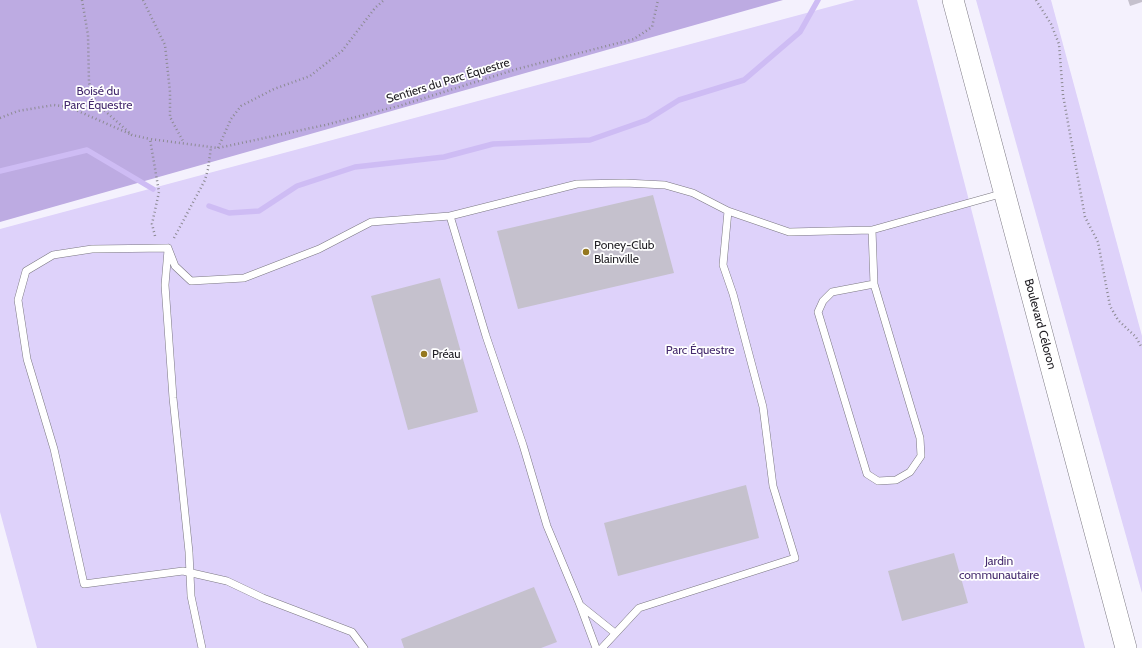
<!DOCTYPE html>
<html>
<head>
<meta charset="utf-8">
<style>
	body { margin:0 }
	canvas { display:block; background:#f4f1fd }
</style>
</head>
<body>
<canvas width="1142" height="648"></canvas>
<script>
const ctx = document.querySelector('canvas').getContext('2d');
ctx.lineJoin = 'round';
function fill(path, color) {
  ctx.fillStyle = color;
  ctx.fill(path, 'evenodd');
}
function shape(rows) {
  const path = new Path2D();
  for (const r of rows) {
    path.moveTo(r[0], r[1]);
    for (let i = 2; i < r.length; i += 2) path.lineTo(r[i], r[i + 1]);
  }
  return path;
}
function strokePath(path, color, width, dash) {
  ctx.strokeStyle = color;
  ctx.lineWidth = width;
  ctx.lineCap = dash ? 'butt' : 'round';
  ctx.setLineDash(dash || []);
  ctx.stroke(path);
}
function drawText(font, color, halo, rows, align = 'center') {
  ctx.font = font + ' Cabin,sans-serif';
  ctx.lineWidth = 3.5;
  ctx.setLineDash([]);
  ctx.textBaseline = 'middle';
  ctx.strokeStyle = halo;
  ctx.fillStyle = color;
  for (const [text, x, y, turn = 0] of rows) {
    ctx.save();
    ctx.translate(x, y);
    ctx.rotate((+turn || 0) * Math.PI / 180);
    ctx.textAlign = isNaN(turn) ? turn : align;
    if (halo) ctx.strokeText(text, 0, 0);
    ctx.fillText(text, 0, 0);
    ctx.restore();
  }
}
fill(shape([
	[855,0,917,0,1085,648,37,648,0,512,0,229],
	[976,0,1051,0,1142,336,1142,593]
]), '#ded2fa');
fill(shape([
	[0,0,783,0,0,222]
]), '#bdabe2');
strokePath(shape([
	[0,171,87,150,153,189],
	[209,206,229,213,259,211,297,186,355,167,444,157,493,144,590,140,647,120,679,100,744,80,800,32,818,0]
]), '#cebcf4', 5.5);
fill(shape([
	[1128,0,1142,0,1142,2,1130,6],
	[653,195,674,273,518,309,497,231],
	[440,278,478,412,408,430,371,296],
	[746,485,759,538,618,576,604,523],
	[954,553,968,603,902,621,888,571],
	[534,587,557,642,541,648,404,648,401,639]
]), '#c5c1cd');
const lane = shape([
	[450,216,577,184,625,183,665,185,693,193,728,211],
	[872,230,874,284,920,438,921,456,910,472,896,480,878,481,867,474,818,312,823,301,832,292,874,284],
	[168,248,175,266,191,281,244,278,319,249,371,222,450,216,486,336,523,445,547,526,580,605,596,648],
	[168,248,92,249,53,255,26,271,18,300,27,359,54,449,84,584,183,571,227,581,263,598,352,632,364,648],
	[168,250,165,285,173,398,189,552,191,596,202,648],
	[580,605,615,633],
	[602,648,639,608,795,558,773,486,763,407,733,294,723,265,728,211,789,232,872,230,1004,193]
]);
const secondary = shape([
	[953,0,1126,648]
]);
strokePath(lane, '#7b7882', 8);
strokePath(secondary, '#7b7882', 22);
strokePath(shape([
	[82,0,88,35,89,83,96,103,132,135,150,139],
	[143,0,165,45,170,92,170,117,184,143],
	[1036,0,1051,24,1059,44,1063,95,1085,217,1098,242,1110,306,1118,320,1136,337,1142,348],
	[0,118,18,111,54,105,69,107,130,134],
	[218,148,231,119,241,106,274,89,310,76,342,51,375,8,384,0],
	[155,236,152,224,159,192,150,139,218,148,325,125,402,105,517,69,634,39,652,27,658,0],
	[174,238,205,180,208,169,211,147]
]), '#8c8a92', 2.5, [1, 3]);
strokePath(lane, '#fff', 7);
strokePath(secondary, '#fff', 21);
for (const [x, y, r, color] of [
	[586,252,4,"#95781f"],
	[424,354,4,"#95781f"]
]) {
  const dot = new Path2D();
  dot.arc(x, y, r, 0, 2 * Math.PI);
  ctx.fillStyle = color;
  ctx.fill(dot);
  strokePath(dot, '#fff', 1.5);
}
drawText('12px', '#232126', '#fff', [
	["Sentiers du Parc Équestre",448,81,-17],
	["Boulevard Céloron",1040,324,75]
]);
drawText('12px', '#472d6f', '#fff', [
	["Boisé du",98,91],
	["Parc Équestre",98,105],
	["Parc Équestre",700,350],
	["Jardin",999,561],
	["communautaire",999,575]
]);
drawText('12px', '#232126', '#fff', [
	["Poney-Club",594,245],
	["Blainville",594,259],
	["Préau",432,354]
], 'left');
</script>
</body>
</html>
